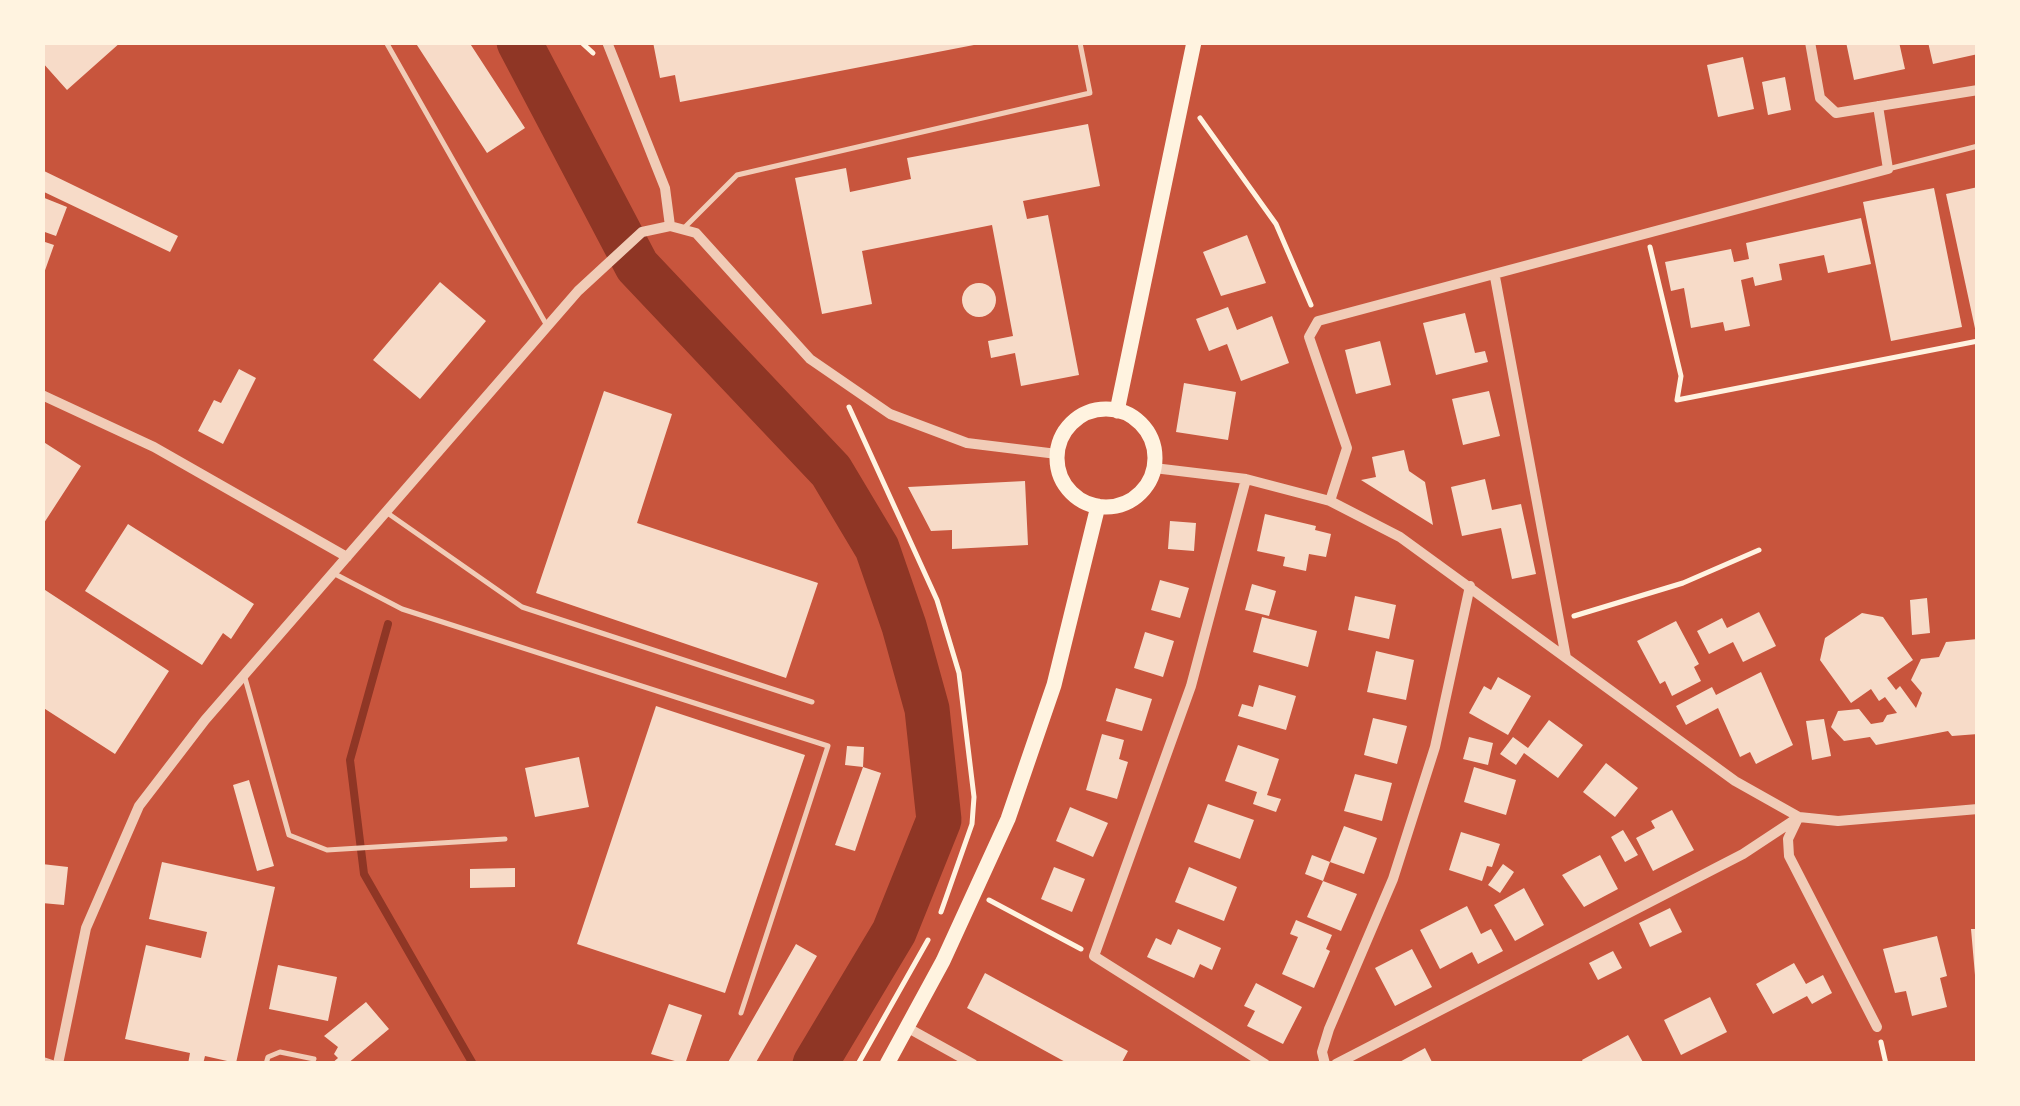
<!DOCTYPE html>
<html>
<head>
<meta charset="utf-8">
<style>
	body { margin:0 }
	#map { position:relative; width:2020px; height:1106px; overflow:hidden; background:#c8553d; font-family:"Asap Condensed",sans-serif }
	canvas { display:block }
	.frame { position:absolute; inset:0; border:45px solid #fff3e0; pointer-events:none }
</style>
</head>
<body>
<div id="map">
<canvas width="2020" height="1106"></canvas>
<div class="frame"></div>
</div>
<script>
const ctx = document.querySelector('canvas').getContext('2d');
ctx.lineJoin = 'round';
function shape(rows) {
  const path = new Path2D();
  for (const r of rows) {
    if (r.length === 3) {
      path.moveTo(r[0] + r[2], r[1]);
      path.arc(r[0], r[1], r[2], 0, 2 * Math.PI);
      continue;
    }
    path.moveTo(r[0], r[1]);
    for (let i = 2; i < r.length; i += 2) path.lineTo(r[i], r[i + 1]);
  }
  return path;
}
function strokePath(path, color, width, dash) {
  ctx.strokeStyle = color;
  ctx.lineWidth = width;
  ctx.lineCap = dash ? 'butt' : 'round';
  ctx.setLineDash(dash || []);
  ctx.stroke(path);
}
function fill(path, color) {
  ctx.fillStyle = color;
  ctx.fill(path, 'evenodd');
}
strokePath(shape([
	[388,624,350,760,364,874,473,1064]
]), '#8f3625', 8);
strokePath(shape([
	[519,42,637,266,831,471,877,548,904,626,927,709,939,820,894,932,815,1064]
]), '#8f3625', 45);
fill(shape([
	[42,42,121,42,67,90,42,62],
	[415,42,469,42,525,128,487,153],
	[653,42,979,42,979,44,680,102,675,75,660,78],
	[1846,42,1899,42,1905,69,1854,80],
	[1928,42,1978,42,1978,54,1933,64],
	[1743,57,1754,109,1718,117,1707,65],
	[1785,77,1791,110,1768,115,1762,82],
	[1088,124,1100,186,1023,201,1027,219,1048,215,1079,375,1021,386,1015,353,991,358,988,341,1013,336,992,225,862,251,872,304,822,314,795,178,846,168,850,192,911,179,907,158],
	[42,170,178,236,170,252,42,191],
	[1978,187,1978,332,1976,333,1946,194],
	[1934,188,1962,327,1891,341,1863,202],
	[42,197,67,207,56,236,42,231],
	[1861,218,1871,264,1828,273,1824,255,1779,264,1782,280,1755,286,1753,277,1741,280,1750,326,1725,331,1723,322,1691,328,1684,288,1671,291,1665,262,1731,249,1734,262,1749,259,1746,243],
	[1247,235,1266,283,1221,296,1203,252],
	[42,241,54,245,43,276,42,275],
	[440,282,486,321,420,399,373,360],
	[979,300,17],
	[1228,307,1237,330,1272,316,1289,363,1241,381,1227,344,1209,351,1196,319],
	[1465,313,1475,353,1485,351,1488,362,1436,375,1423,323],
	[1380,341,1391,385,1356,394,1345,350],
	[239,369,256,378,223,444,198,431,214,400,221,403],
	[1184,383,1236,392,1228,440,1176,432],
	[604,391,672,414,637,523,818,583,786,678,536,593],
	[1489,391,1500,436,1463,445,1452,399],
	[42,441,81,466,42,526],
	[1404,450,1409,471,1425,482,1433,525,1361,480,1376,477,1372,457],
	[1485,479,1492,510,1521,504,1536,574,1512,579,1501,528,1462,536,1451,487],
	[1025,481,1028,545,952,549,952,530,931,531,908,487],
	[1265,514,1316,526,1315,530,1331,534,1326,557,1309,554,1306,571,1283,566,1285,557,1257,551],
	[1170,521,1196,523,1194,551,1168,549],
	[128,524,254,604,231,639,223,633,202,665,85,591],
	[1160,580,1189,588,1180,618,1151,610],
	[1252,584,1276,591,1269,616,1245,610],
	[42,588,169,671,115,754,42,707],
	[1355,596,1396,605,1389,639,1348,630],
	[1927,598,1930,633,1912,635,1910,600],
	[1759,612,1776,646,1743,662,1733,642,1709,654,1697,631,1722,618,1727,628],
	[1862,613,1883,617,1913,660,1887,678,1896,690,1900,686,1916,708,1922,693,1911,680,1921,659,1939,657,1946,642,1978,639,1978,734,1952,736,1948,731,1876,745,1870,737,1844,741,1831,727,1838,711,1859,709,1871,724,1883,722,1887,715,1897,713,1885,697,1879,701,1871,689,1851,703,1820,660,1825,638],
	[1262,617,1317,631,1308,667,1253,652],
	[1676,621,1699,664,1694,667,1701,681,1672,696,1665,681,1660,684,1637,641],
	[1145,632,1174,641,1163,677,1134,668],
	[1376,651,1414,660,1406,700,1367,692],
	[1761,672,1793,745,1756,764,1750,752,1740,757,1718,708,1686,725,1676,706,1712,687,1716,695],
	[1498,677,1531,696,1508,735,1469,713,1484,686,1491,690],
	[1259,685,1296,696,1286,730,1238,716,1242,704,1253,707],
	[1116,688,1152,699,1142,731,1106,721],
	[656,706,805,755,725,993,577,944],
	[1373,718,1407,726,1397,764,1364,755],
	[1824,719,1831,756,1812,760,1806,721],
	[1549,720,1583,745,1558,778,1524,753,1516,765,1500,754,1513,737,1528,748],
	[1102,734,1124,740,1119,759,1128,762,1117,799,1086,790],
	[1469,737,1493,743,1488,765,1463,759],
	[1238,745,1279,759,1267,795,1281,799,1276,812,1253,804,1257,792,1225,781],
	[847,746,864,747,863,767,845,765],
	[579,757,589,807,535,817,525,768],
	[1606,763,1638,788,1615,817,1583,792],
	[863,767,881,773,855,851,835,845],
	[1474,767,1516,780,1506,815,1464,802],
	[1355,774,1392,783,1382,821,1344,811],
	[249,780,274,866,257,871,233,785],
	[1208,804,1254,820,1240,859,1194,842],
	[1070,807,1108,823,1093,857,1056,841],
	[1672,810,1694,850,1653,871,1636,838,1655,828,1651,821],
	[1344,826,1377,838,1364,874,1330,862],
	[1623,830,1638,855,1625,862,1611,837],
	[1461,832,1500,844,1492,867,1487,866,1482,881,1449,870],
	[1312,855,1330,862,1323,881,1305,874],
	[1600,855,1618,889,1584,907,1562,875],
	[162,862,275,887,236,1063,205,1056,203,1064,188,1064,190,1053,125,1039,146,945,201,958,207,932,149,919],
	[42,864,68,867,64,905,42,903],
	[1503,864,1514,872,1500,893,1488,885],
	[1054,867,1085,879,1072,912,1041,899],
	[1189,867,1237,887,1224,921,1175,902],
	[515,868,515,887,470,888,470,869],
	[1323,881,1357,894,1341,931,1307,917],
	[1524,888,1544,925,1515,941,1494,905],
	[1467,906,1481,934,1491,929,1503,951,1478,964,1472,952,1440,969,1420,930],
	[1670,908,1682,932,1650,947,1639,923],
	[1296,920,1332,935,1326,949,1330,951,1314,988,1282,974,1298,937,1290,934],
	[1178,929,1221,948,1212,970,1200,964,1194,978,1147,957,1156,938,1171,945],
	[1971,929,1978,929,1978,975,1975,975],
	[1937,936,1947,976,1940,978,1947,1007,1912,1016,1906,991,1895,993,1883,949],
	[796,944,817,956,755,1064,727,1064],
	[1412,949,1432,987,1395,1006,1375,968],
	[1613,951,1622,968,1598,980,1589,963],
	[1794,963,1806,984,1823,975,1832,993,1812,1004,1807,996,1773,1014,1756,984],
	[278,965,337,977,328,1021,269,1009],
	[985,973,1128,1051,1121,1064,1069,1064,967,1008],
	[1256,983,1302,1007,1283,1044,1247,1026,1255,1011,1244,1006],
	[1710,997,1727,1032,1681,1055,1664,1020],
	[366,1002,389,1029,347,1064,331,1064,338,1058,334,1054,338,1047,324,1036],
	[669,1004,702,1015,685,1064,651,1054],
	[1628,1035,1644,1064,1584,1064,1582,1060],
	[1425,1048,1433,1064,1396,1064]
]), '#f7dbc8');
strokePath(shape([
	[581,42,593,53],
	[1200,118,1276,224,1311,305],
	[1650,247,1681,376,1677,400,1978,341],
	[849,407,937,600,959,673,974,797,972,824,941,912],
	[1574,616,1683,583,1759,550],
	[989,900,1081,949],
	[1881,1042,1886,1064],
	[858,1064,928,940]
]), '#fff3e0', 5);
strokePath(shape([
	[386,42,546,324],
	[1888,169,1978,146],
	[685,227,737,175,1090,93,1080,43],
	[386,512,522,607,812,702],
	[333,573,402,609,828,746,741,1013],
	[245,678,289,835,327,850,505,839],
	[42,1059,57,1064],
	[266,1064,268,1057,280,1052,314,1059]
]), '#f1ccb7', 5);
strokePath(shape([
	[607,42,665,188,670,226],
	[1810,42,1820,98,1836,113,1978,90],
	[1495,277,1566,658],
	[42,395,154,447,347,557],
	[1154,468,1246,479,1330,501,1400,537,1735,781,1799,817,1838,821,1978,809],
	[1246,479,1191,686,1094,956,1265,1064],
	[1330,501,1347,448,1309,337,1318,321,1888,169,1878,106],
	[1798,818,1788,839,1789,856,1877,1027],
	[908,1028,973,1064],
	[58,1064,86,928,139,806,205,720,578,291,642,232,670,226,696,233,810,359,890,414,967,443,1057,454],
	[1325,1064,1322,1052,1329,1029,1393,879,1435,747,1470,586],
	[1336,1064,1743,854,1799,817]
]), '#f1ccb7', 10);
strokePath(shape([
	[1106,458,49],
	[1117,411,1194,42],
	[887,1064,943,961,1008,819,1054,685,1098,506]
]), '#fff3e0', 15);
</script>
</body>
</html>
